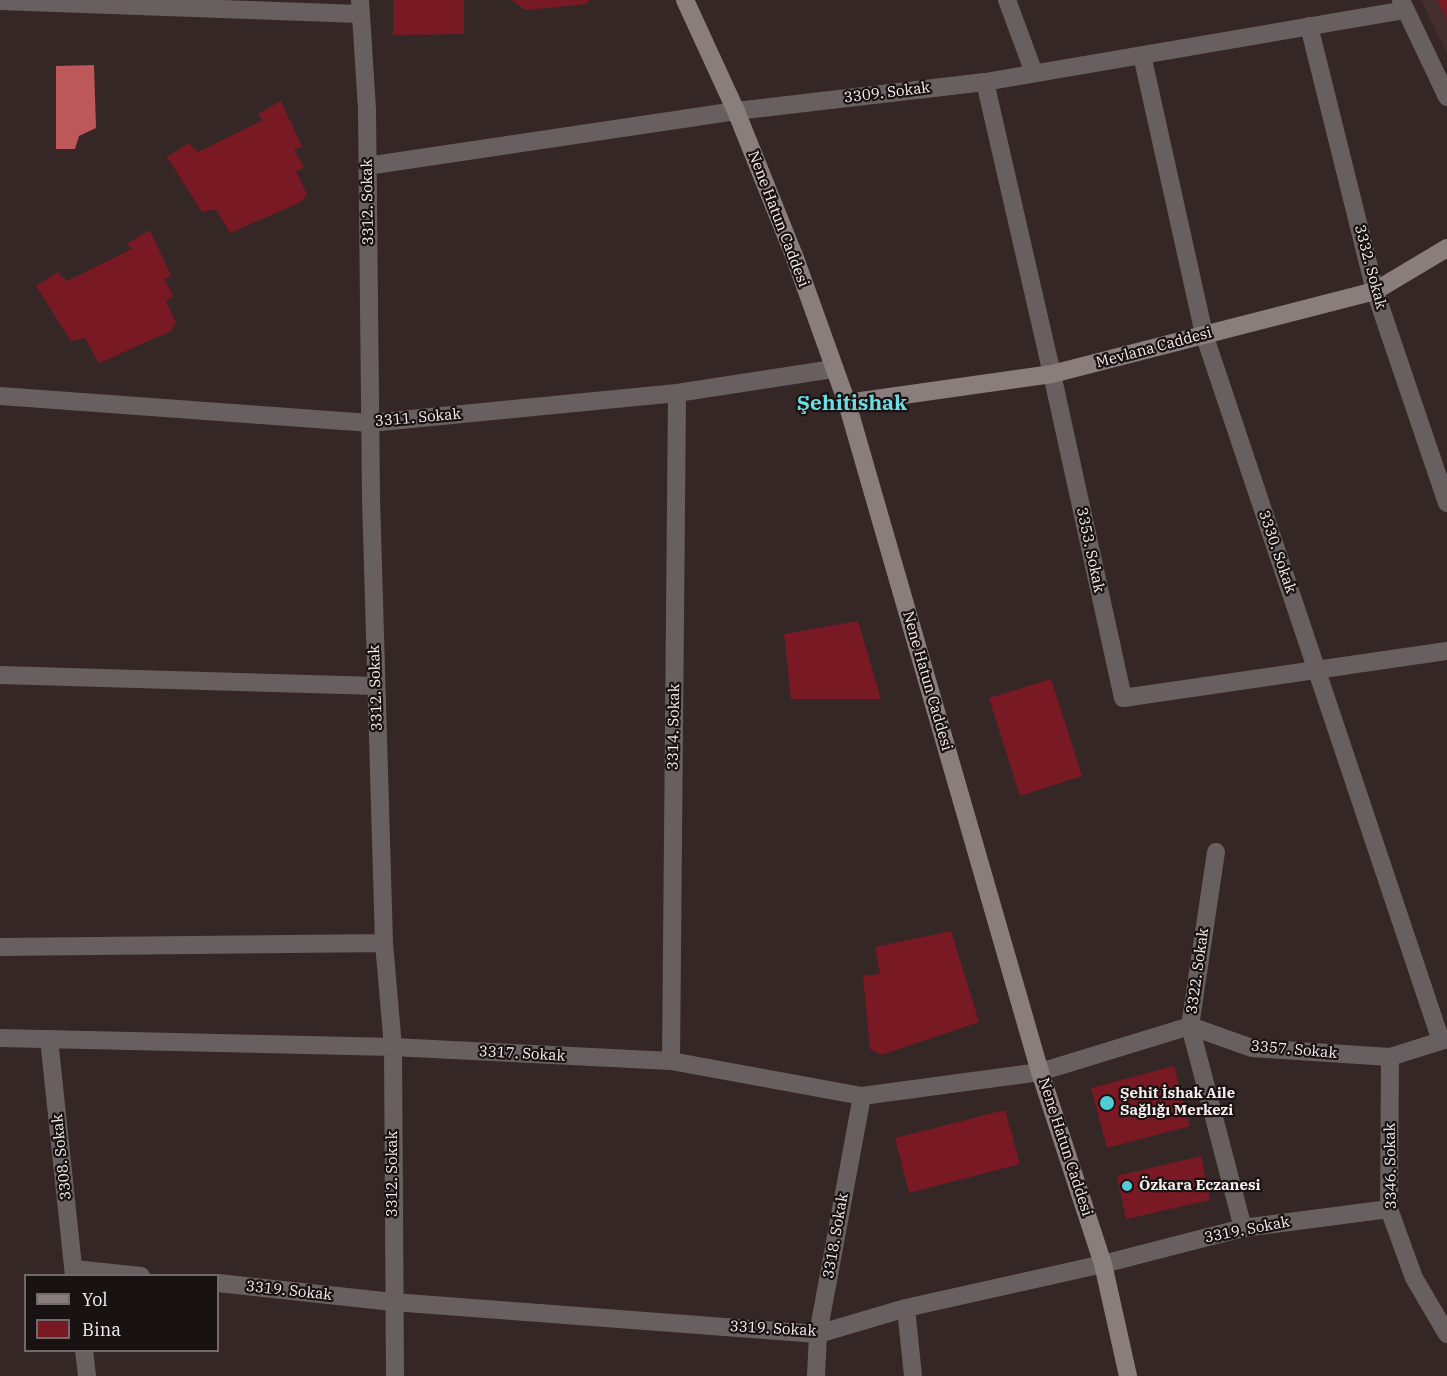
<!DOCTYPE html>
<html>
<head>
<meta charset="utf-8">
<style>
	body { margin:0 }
	#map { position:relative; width:1447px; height:1376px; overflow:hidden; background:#362727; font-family:"IBM Plex Serif",serif }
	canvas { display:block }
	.legend { position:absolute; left:24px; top:1274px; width:195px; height:78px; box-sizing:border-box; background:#191212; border:2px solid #726a6a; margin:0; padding:8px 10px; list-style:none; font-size:18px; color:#f8eded }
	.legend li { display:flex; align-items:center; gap:12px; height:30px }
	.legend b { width:30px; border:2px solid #726a6a }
</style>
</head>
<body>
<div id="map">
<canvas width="1447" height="1376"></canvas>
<ul class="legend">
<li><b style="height:8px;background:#8a7e7d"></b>Yol</li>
<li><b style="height:16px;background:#791924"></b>Bina</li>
</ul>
</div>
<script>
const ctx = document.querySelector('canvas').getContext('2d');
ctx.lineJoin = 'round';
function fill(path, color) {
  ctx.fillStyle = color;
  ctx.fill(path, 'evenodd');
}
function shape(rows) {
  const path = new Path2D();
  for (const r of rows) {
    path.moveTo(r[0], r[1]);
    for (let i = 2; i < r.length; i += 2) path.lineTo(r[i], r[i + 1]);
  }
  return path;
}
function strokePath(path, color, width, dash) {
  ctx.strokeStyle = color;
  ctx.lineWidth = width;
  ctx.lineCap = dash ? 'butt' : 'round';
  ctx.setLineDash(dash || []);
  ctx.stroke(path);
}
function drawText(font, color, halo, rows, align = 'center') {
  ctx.font = font + ' "IBM Plex Serif",serif';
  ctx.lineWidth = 4.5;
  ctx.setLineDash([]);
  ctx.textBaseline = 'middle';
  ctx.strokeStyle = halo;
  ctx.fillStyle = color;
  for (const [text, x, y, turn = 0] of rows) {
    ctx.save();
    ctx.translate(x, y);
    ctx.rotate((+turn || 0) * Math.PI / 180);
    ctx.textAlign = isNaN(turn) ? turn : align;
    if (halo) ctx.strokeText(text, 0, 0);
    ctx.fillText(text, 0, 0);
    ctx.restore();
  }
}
fill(shape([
	[1421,0,1447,0,1447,53]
]), '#442e2e');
fill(shape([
	[94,65,96,128,79,136,75,149,56,149,56,66]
]), '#bd585a');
fill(shape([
	[393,0,464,0,464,34,393,35],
	[512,0,590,0,587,4,525,10],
	[1437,0,1447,0,1447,19],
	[281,101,302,147,294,150,304,167,296,172,307,194,301,202,230,233,216,209,202,212,167,157,189,143,198,152,263,120,258,114],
	[150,230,171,276,164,279,173,296,166,301,176,323,171,331,99,363,85,338,71,341,36,286,58,272,67,281,132,249,127,244],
	[858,621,881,699,791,699,784,634],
	[1051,679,1082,776,1020,796,989,698],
	[951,931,979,1022,881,1055,870,1049,863,976,880,974,875,947],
	[1174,1066,1190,1126,1107,1148,1091,1088],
	[1005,1110,1020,1164,909,1193,895,1138],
	[1201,1156,1210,1200,1126,1219,1117,1176]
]), '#791924');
strokePath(shape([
	[360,0,367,109,371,498,384,943,393,1047,395,1376],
	[1007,0,1034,73],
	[1401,0,1447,97],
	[0,1,360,14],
	[1309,26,1375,291,1447,503],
	[1142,55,1204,334,1441,1041],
	[985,82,1052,374,1123,698,1447,651],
	[367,166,736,111,985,82,1405,10],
	[0,396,370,423,677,393,833,369],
	[0,675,376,686],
	[1216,852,1190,1026,1243,1228],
	[0,947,384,943],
	[0,1038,393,1047,671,1061,862,1096,1040,1072,1190,1026,1252,1048,1390,1057,1447,1039],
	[49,1039,74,1276],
	[1390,1057,1389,1209,1414,1278,1447,1334],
	[671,1061,677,393],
	[74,1269,141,1276],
	[218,1283,393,1302,818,1334,906,1308,1103,1264,1243,1228,1389,1209],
	[906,1308,913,1376],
	[84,1350,87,1376],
	[816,1376,818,1334,862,1096]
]), '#686060', 18);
strokePath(shape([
	[685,0,736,111,795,258,847,403,1040,1072,1103,1264,1128,1376],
	[847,403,1052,374,1375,291,1447,248]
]), '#8a7e7d', 18);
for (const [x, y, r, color] of [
	[1107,1103,8,"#51ccd3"],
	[1127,1186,6,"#51ccd3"]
]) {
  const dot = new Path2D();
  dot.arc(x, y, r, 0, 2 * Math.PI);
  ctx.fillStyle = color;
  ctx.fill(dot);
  strokePath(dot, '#191212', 2);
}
drawText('15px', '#f8eded', '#191212', [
	["3309. Sokak",887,93,-7],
	["3312. Sokak",368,202,-91],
	["Nene Hatun Caddesi",778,219,69],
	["3332. Sokak",1370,267,75],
	["Mevlana Caddesi",1154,348,-15],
	["3311. Sokak",418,418,-5],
	["3353. Sokak",1090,550,78],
	["3330. Sokak",1277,552,71],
	["Nene Hatun Caddesi",927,681,74],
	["3312. Sokak",376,688,-92],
	["3314. Sokak",674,727,-89],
	["3322. Sokak",1198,971,-82],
	["3357. Sokak",1294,1050,5],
	["3317. Sokak",522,1054,3],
	["Nene Hatun Caddesi",1065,1147,72],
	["3308. Sokak",62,1157,-96],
	["3346. Sokak",1391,1166,-91],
	["3312. Sokak",393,1174,-90],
	["3319. Sokak",1247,1230,-11],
	["3318. Sokak",836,1236,-80],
	["3319. Sokak",289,1291,6],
	["3319. Sokak",773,1329,3]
]);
drawText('bold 15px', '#f8eded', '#191212', [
	["Şehit İshak Aile",1120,1094],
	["Sağlığı Merkezi",1120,1111],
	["Özkara Eczanesi",1139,1186]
], 'left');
drawText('bold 21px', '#6edae1', '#191212', [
	["Şehitishak",852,404]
]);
</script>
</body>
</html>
